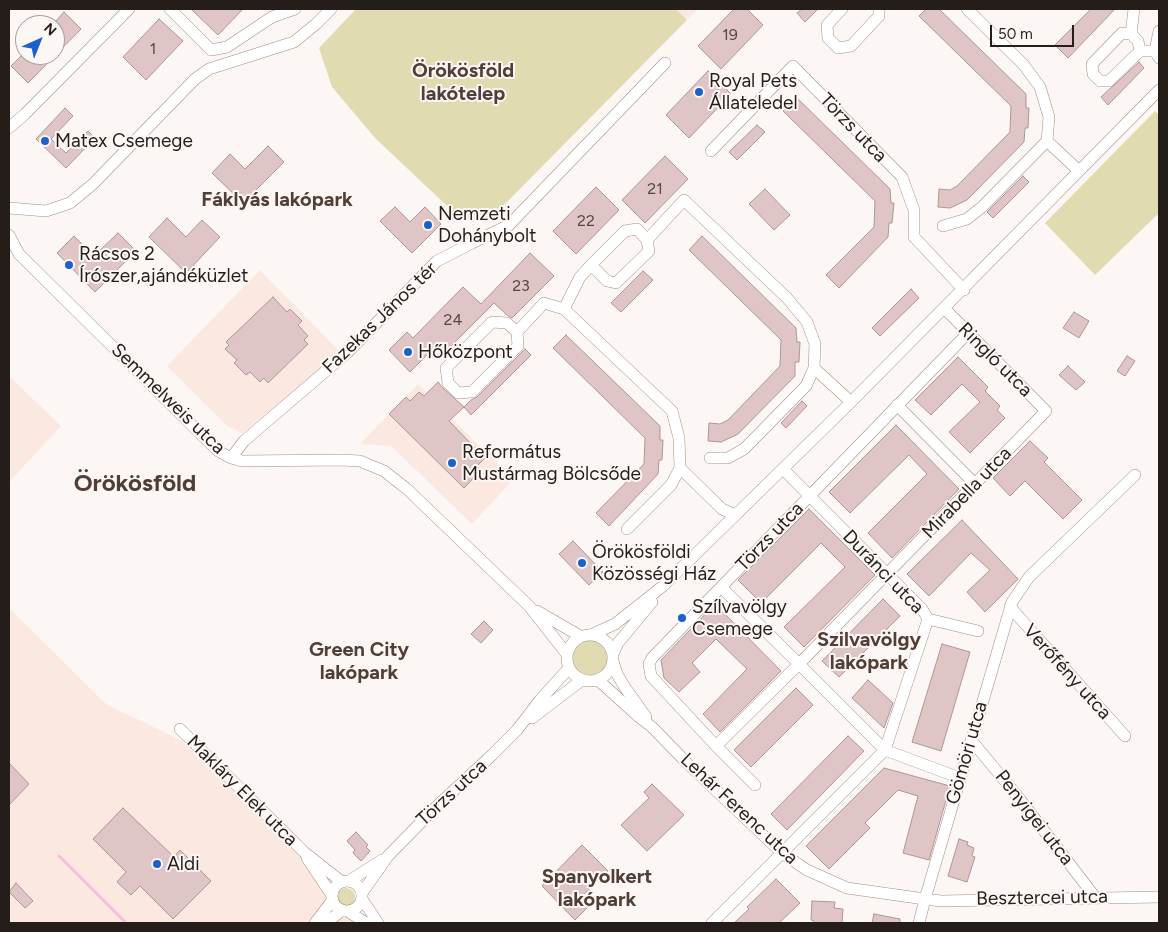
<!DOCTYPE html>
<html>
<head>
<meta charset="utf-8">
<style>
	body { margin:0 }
	#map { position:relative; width:1168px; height:932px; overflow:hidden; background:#fcf7f5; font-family:Figtree,sans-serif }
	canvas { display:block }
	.frame { position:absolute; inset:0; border:10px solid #251d19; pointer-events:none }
	.north { position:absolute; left:15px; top:15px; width:50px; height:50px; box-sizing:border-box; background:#fcf7f5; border:1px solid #a6a09d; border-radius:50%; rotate:44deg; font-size:14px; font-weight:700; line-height:20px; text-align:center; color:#251d19 }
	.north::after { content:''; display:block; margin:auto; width:18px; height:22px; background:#1b61cc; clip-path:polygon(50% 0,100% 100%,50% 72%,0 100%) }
	.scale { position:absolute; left:990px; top:25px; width:84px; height:22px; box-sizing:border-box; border:2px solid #251d19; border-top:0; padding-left:6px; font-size:15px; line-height:18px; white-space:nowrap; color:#251d19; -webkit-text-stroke:4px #fcf7f5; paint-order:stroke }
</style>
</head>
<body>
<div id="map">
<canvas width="1168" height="932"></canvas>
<div class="frame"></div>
<div class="north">N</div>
<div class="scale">50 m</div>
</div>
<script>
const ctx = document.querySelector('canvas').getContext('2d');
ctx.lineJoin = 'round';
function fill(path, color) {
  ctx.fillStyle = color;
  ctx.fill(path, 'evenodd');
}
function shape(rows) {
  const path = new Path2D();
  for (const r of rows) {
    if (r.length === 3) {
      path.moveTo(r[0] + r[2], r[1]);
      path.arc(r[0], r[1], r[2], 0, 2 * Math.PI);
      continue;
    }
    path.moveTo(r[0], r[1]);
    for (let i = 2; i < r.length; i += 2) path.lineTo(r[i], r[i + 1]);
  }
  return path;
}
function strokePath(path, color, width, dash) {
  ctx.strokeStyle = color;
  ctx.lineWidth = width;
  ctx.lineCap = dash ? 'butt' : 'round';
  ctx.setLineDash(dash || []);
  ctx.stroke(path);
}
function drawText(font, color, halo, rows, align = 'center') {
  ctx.font = font + ' Figtree,sans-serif';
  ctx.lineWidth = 4;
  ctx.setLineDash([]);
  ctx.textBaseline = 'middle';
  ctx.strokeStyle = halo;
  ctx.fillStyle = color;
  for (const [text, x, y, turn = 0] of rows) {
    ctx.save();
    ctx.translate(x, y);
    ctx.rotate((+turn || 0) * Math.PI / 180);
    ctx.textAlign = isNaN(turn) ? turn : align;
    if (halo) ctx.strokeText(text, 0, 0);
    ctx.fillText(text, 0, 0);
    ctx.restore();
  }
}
fill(shape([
	[676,9,698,9,687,20],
	[260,270,341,353,242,433,227,426,167,366],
	[9,376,61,426,9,482],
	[418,384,513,480,472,524,391,446,360,444],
	[9,608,106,704,182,741,368,923,9,923]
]), '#fbe8e0');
fill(shape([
	[356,9,676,9,687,20,500,209,486,220,461,219,376,139,332,87,319,48],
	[1155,111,1159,115,1159,213,1095,275,1045,223],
	[589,658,19],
	[346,897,9]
]), '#e0dbb1');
strokePath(shape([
	[59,856,126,923]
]), '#f8bedc', 3);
const building = shape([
	[191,9,243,9,218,35,191,9],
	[734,9,747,9,763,25,721,69,698,46,734,9],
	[802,9,818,9,805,22,797,13,802,9],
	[926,9,939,9,1026,94,1026,108,1029,108,1028,128,1025,128,1024,142,967,200,950,208,938,207,939,189,950,190,957,186,1010,132,1011,106,919,16,926,9],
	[1091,9,1115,9,1068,58,1055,45,1091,9],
	[64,12,81,29,28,83,11,66,22,55,55,55,55,22,64,12],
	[159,19,183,41,146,80,123,57,159,19],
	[1139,62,1144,68,1108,105,1101,97,1139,62],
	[708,71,731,94,689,138,666,115,708,71],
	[796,97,890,189,891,203,894,203,892,223,889,223,888,237,839,288,826,275,874,227,875,201,783,111,796,97],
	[65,108,73,116,51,139,66,153,88,131,95,138,66,168,36,139,65,108],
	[757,125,765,132,737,160,729,152,757,125],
	[268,146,284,162,243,203,212,173,230,154,245,169,268,146],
	[665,156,688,179,645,223,622,200,665,156],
	[1023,176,1029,182,993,218,987,212,1023,176],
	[596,187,619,210,576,254,553,231,596,187],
	[765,189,790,215,774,230,749,204,765,189],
	[395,207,410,222,425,207,441,224,412,253,380,221,395,207],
	[167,218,186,237,202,220,220,237,186,273,149,237,167,218],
	[118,233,136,251,95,292,57,253,74,236,94,256,118,233],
	[702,236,796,328,797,342,800,342,799,362,795,362,795,376,738,434,721,442,708,441,709,423,720,424,728,420,780,366,781,340,689,250,702,236],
	[530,253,554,276,512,318,507,315,494,303,444,353,436,346,410,372,389,350,407,332,413,338,463,287,481,304,530,253],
	[643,271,653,280,621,312,611,303,643,271],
	[911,289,919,298,880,336,872,328,911,289],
	[273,297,287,312,290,309,302,321,298,325,308,336,304,340,308,344,268,383,264,378,260,382,250,372,246,375,234,363,237,360,225,349,229,345,226,342,273,297],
	[1074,312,1089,321,1079,338,1063,328,1074,312],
	[566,335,660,426,660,440,663,440,662,460,659,460,658,474,609,526,596,513,644,464,645,438,553,348,566,335],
	[525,349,531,355,471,415,464,407,471,400,477,397,525,349],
	[1127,356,1135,361,1125,376,1117,371,1127,356],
	[958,357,988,387,985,391,1000,406,997,410,1005,418,970,453,949,432,980,402,962,384,931,415,915,400,958,357],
	[1068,366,1085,382,1076,390,1059,375,1068,366],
	[438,382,443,388,464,407,449,421,485,458,477,466,481,470,464,488,389,414,406,397,410,401,419,392,424,396,438,382],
	[802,401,807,406,786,428,781,423,802,401],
	[896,425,959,489,892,558,868,533,927,474,909,455,850,513,829,492,896,425],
	[1030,441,1048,458,1044,462,1082,500,1063,519,1025,481,1010,496,993,478,1030,441],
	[809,509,875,575,804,647,784,627,845,567,821,543,761,603,738,580,809,509],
	[962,520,1018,579,985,612,967,592,990,570,971,553,929,596,907,574,962,520],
	[573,541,603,572,589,585,559,554,573,541],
	[883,599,900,616,839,677,822,661,883,599],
	[715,604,781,671,720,732,703,714,747,669,716,639,692,663,700,672,679,692,664,678,661,660,715,604],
	[484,621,493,630,481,643,471,634,484,621],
	[942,644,970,652,941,751,912,742,942,644],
	[868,680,893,703,884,728,852,698,868,680],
	[796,688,813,705,751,767,734,750,796,688],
	[848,736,864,751,787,830,771,814,848,736],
	[9,763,29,784,9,805,9,763],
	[884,768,950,786,929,860,903,853,918,796,898,790,865,823,870,828,829,869,806,846,884,768],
	[652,784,684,815,647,851,621,825,649,798,644,792,652,784],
	[123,808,174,857,180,850,211,881,173,919,140,886,131,895,117,882,126,872,93,839,123,808],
	[356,832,368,845,366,847,370,851,361,861,353,853,355,850,347,841,356,832],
	[959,839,968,842,967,845,974,848,972,856,975,857,967,882,948,876,959,839],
	[582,845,608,871,579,899,588,907,575,920,542,886,582,845],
	[776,879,800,903,779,923,734,923,749,909,747,907,776,879],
	[16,883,33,901,25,908,9,892,16,883],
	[812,901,835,902,834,908,843,909,842,923,814,923,814,921,811,920,812,901],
	[874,914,900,919,900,923,872,923,874,914]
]);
fill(building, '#dfc5c6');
strokePath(building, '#ae9596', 1);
const street = shape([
	[170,9,211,50,227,47,272,17,295,9],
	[842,9,827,25,828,38,838,48,851,46,879,16,879,9],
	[967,9,1023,64,1040,87,1049,117,1047,141,1079,171],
	[1159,31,1155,51,1159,58],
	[1131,34,1134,9],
	[1140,51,1138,41,1131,34,1122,33,1092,64,1093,74,1100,81,1109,81,1140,51,1155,51],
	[9,128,25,114,129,9],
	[711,151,793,66,902,177,914,210,914,237,964,290],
	[9,208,46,211,70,203,93,184,195,79,209,69,294,42,316,24,331,9],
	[943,226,967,219,982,207,1047,141],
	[9,235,19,254,218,451,231,458,242,461,341,460,360,461,384,471,407,489,529,606,566,653],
	[647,240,684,200,787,298,807,322,815,344,814,368,806,386,744,449,728,458,710,458],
	[564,309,672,411,679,438,680,468,671,485,627,529],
	[517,332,518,346,472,392,458,393,448,383,446,368,492,322,507,323,517,332,544,303,564,309,580,277,591,265,625,231,637,229,647,240,649,251,616,283,607,281,591,265],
	[814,368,851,402],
	[897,405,975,484],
	[231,458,244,441,348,352,437,261,472,243,509,225,665,63],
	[680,468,722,509,735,515],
	[783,469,922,609,928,619,885,750,960,778],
	[1135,475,1029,577,1012,602,925,899,941,901,1159,897],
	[721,587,799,664,1046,411,944,308],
	[1010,607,1125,736],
	[537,611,580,636],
	[928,619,978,631],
	[593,634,615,624,663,586,851,402,1159,90],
	[590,658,23],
	[613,654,618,643,652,602],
	[613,661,617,674,624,686,646,717],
	[598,680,639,717,652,727,686,762,782,853,807,870,847,888,925,899,919,923],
	[532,718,582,680],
	[180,729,304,852,342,882],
	[971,740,1015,793,1095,897],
	[716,746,651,676,649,664,652,658,968,333],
	[307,858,331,894],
	[347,896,15],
	[349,881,382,860],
	[362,893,388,856,436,807,492,755,517,730,540,700,569,668],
	[362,899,378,923],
	[349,912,366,923],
	[315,923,332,901],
	[326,923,341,911],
	[712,923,885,750,799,664,716,746,755,785]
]);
strokePath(street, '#a28d83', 12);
strokePath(street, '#fff', 11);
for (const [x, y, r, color] of [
	[699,92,5,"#1b61cc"],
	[45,141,5,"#1b61cc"],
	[428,225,5,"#1b61cc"],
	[69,265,5,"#1b61cc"],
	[408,352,5,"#1b61cc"],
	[452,463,5,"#1b61cc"],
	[582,563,5,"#1b61cc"],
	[682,618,5,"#1b61cc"],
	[157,864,5,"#1b61cc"]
]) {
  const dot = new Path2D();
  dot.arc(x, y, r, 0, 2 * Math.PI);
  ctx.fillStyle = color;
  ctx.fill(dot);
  strokePath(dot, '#fcf7f5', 2);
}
drawText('16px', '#544744', null, [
	["19",730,35],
	["1",153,49],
	["21",655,189],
	["22",586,221],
	["23",521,286],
	["24",453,320]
]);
drawText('19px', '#251d19', '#fcf7f5', [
	["Royal Pets",709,81],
	["Állateledel",709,103],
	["Matex Csemege",55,141],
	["Nemzeti",438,214],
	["Dohánybolt",438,236],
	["Rácsos 2",79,254],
	["Írószer,ajándéküzlet",79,276],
	["Hőközpont",418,352],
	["Református",462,452],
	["Mustármag Bölcsőde",462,474],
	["Örökösföldi",592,552],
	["Közösségi Ház",592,574],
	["Szílvavölgy",692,607],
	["Csemege",692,629],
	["Aldi",167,864]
], 'left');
drawText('19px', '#251d19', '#fcf7f5', [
	["Törzs utca",853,128,46],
	["Fazekas János tér",380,318,-44],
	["Ringló utca",995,360,45],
	["Semmelweis utca",168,399,44],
	["Mirabella utca",967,493,-46],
	["Törzs utca",770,537,-46],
	["Duránci utca",883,572,46],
	["Verőfény utca",1067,672,48],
	["Gömöri utca",967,753,-74],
	["Makláry Elek utca",242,791,45],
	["Törzs utca",452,793,-43],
	["Lehár Ferenc utca",739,809,43],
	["Penyigei utca",1034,818,52],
	["Besztercei utca",1042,898,-1]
]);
drawText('bold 20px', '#513e36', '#fcf7f5', [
	["Örökösföld",463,71],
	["lakótelep",463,94],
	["Fáklyás lakópark",277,200],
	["Szilvavölgy",869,640],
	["lakópark",869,663],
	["Green City",359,650],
	["lakópark",359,673],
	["Spanyolkert",597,877],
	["lakópark",597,900]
]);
drawText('bold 24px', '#513e36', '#fcf7f5', [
	["Örökösföld",135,484]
]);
</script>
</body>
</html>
